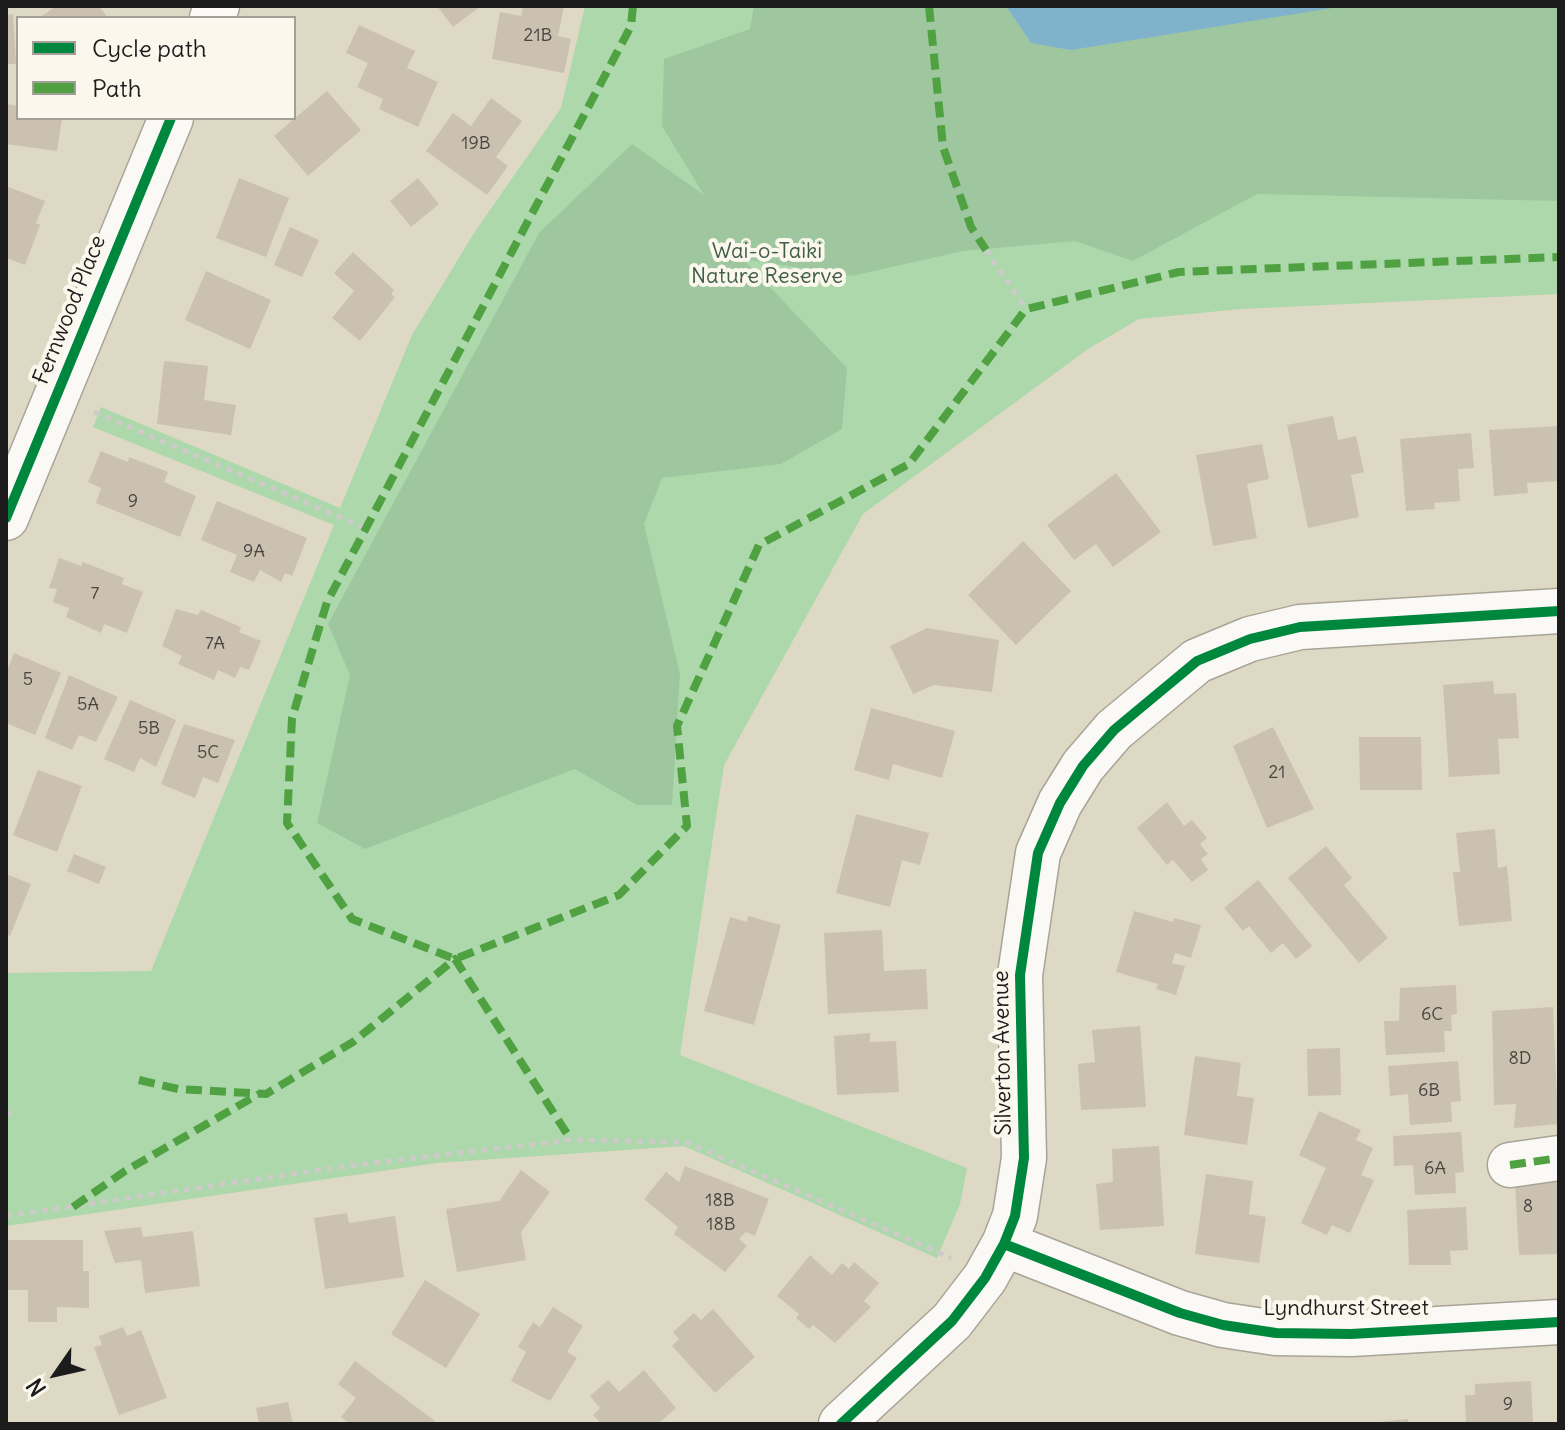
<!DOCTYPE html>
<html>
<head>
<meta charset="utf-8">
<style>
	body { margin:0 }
	#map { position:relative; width:1565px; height:1430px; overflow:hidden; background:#ded9c4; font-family:Delius,sans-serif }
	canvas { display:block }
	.frame { position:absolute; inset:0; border:8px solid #1c1c1c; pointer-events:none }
	.legend { position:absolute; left:16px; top:16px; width:280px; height:104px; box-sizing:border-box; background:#fbf7ec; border:2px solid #a29f99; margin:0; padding:10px 14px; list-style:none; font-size:24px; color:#1c1c1c }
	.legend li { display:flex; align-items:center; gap:16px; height:40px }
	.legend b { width:40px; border:2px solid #a29f99 }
	.north { position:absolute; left:16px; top:1334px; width:80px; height:80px; -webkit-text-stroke:6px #fbf7ec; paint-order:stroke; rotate:236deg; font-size:22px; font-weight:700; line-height:32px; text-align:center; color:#1c1c1c }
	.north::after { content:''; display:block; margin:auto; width:28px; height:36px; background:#1c1c1c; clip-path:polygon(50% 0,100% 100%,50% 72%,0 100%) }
</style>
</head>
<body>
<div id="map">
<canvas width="1565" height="1430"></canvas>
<div class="frame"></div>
<ul class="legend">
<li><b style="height:10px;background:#00873e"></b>Cycle path</li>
<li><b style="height:10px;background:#4fa141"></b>Path</li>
</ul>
<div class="north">N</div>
</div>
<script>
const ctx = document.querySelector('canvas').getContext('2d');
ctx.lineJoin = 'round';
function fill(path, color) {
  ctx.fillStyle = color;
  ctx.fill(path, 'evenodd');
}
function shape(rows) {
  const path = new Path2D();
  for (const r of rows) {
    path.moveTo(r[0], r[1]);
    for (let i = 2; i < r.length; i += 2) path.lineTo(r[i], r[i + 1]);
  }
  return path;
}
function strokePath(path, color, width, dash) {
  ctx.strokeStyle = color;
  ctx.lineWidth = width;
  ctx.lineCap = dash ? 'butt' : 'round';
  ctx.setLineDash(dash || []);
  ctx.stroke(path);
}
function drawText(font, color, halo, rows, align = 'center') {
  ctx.font = font + ' Delius,sans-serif';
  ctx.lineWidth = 8;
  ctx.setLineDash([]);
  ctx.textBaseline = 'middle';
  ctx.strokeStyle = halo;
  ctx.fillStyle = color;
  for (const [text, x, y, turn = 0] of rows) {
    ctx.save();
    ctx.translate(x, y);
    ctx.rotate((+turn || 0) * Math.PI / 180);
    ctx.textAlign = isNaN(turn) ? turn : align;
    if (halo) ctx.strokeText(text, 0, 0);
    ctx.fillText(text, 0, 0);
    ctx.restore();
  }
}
fill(shape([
	[585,6,1559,6,1559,294,1241,309,1139,319,1088,349,863,514,724,765,680,1055,967,1168,960,1204,937,1258,684,1146,437,1163,6,1226,6,973,151,971,334,525,93,427,101,407,340,508,412,335,474,233,561,108]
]), '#acd8ac');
fill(shape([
	[754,6,1006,6,1031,43,1345,6,1559,6,1559,201,1257,194,1133,261,1075,241,963,251,852,276,743,259,847,368,842,429,781,464,662,478,644,524,680,674,672,805,637,805,575,769,365,849,317,823,350,675,328,624,539,233,632,144,704,195,662,126,664,59,750,29]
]), '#9fc79f');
fill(shape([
	[1006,6,1345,6,1071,50,1031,43]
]), '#80b2cc');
fill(shape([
	[56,6,99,6,108,18,39,18],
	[437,6,481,6,453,27],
	[523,6,564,6,558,36,571,39,564,73,492,59,500,12,521,16],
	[13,14,16,64,6,64,6,15],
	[359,25,415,51,407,68,438,82,418,127,379,109,383,99,357,87,368,63,346,53],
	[327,91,361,130,308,176,274,136],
	[491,98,522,121,496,157,508,166,487,195,426,151,453,113,471,126],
	[6,104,18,106,18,118,62,118,57,151,6,144],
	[239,178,289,198,266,257,216,238],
	[418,178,439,204,411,227,390,201],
	[6,186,45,201,36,223,40,225,25,265,6,258],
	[290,227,319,240,302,277,274,265],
	[353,252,394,290,391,294,395,297,360,341,332,318,354,291,334,273],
	[206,271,271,300,250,349,185,320],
	[164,361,208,366,204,400,236,405,231,435,157,424],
	[1333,416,1338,440,1356,436,1364,472,1351,475,1359,517,1308,528,1287,425],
	[1559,426,1559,481,1527,483,1528,493,1494,496,1489,430],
	[1471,433,1474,468,1458,469,1460,501,1434,503,1435,509,1406,511,1400,439],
	[1262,444,1269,479,1247,484,1257,538,1213,546,1196,455],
	[101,451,128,462,129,457,168,472,164,482,196,496,180,537,96,503,101,488,88,482],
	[1116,473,1161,532,1113,567,1096,544,1074,560,1047,525],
	[217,501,307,538,292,576,285,573,281,582,260,570,254,582,230,572,237,555,201,540],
	[1023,541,1071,591,1016,645,968,595],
	[59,558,81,566,83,562,124,578,122,584,143,592,127,633,104,624,101,633,66,617,69,608,53,602,57,589,49,588],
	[176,609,198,615,201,610,241,627,239,632,261,641,249,670,240,667,235,678,218,670,214,680,178,664,182,656,162,646],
	[927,628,999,640,992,692,934,685,913,694,890,646],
	[14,653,61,673,35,735,6,723,6,673],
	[69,675,118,697,96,742,79,735,72,750,45,738],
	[1493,681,1494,694,1516,693,1519,738,1498,739,1500,774,1449,777,1443,685],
	[130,700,176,720,156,767,140,758,134,772,104,759],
	[871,708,955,731,942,778,893,764,889,780,854,770],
	[184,724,235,740,218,783,203,777,195,798,161,784],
	[1273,727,1314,809,1267,828,1233,746],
	[1359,737,1421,737,1422,790,1360,790],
	[38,770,82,786,57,852,13,835],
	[1167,802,1184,826,1192,820,1207,838,1200,844,1208,854,1201,859,1208,870,1192,882,1173,860,1167,865,1137,828],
	[856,814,929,833,920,865,902,860,890,907,836,893],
	[1495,829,1498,868,1507,866,1512,921,1459,926,1453,872,1460,872,1456,833],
	[1326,846,1352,878,1344,885,1388,938,1359,963,1288,878],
	[74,854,106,867,99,884,67,871],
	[6,874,31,884,10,936,6,934],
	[1258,880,1312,946,1296,959,1283,943,1271,953,1249,926,1243,931,1224,908],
	[1134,911,1173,922,1174,918,1201,925,1191,958,1175,953,1172,963,1185,966,1176,995,1156,989,1158,984,1116,972],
	[748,916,781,925,754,1025,704,1011,730,917,747,922],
	[882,930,884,971,926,969,928,1009,828,1014,824,933],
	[1456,985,1457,1014,1451,1015,1452,1031,1444,1031,1445,1052,1386,1055,1384,1021,1399,1021,1400,988],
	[1553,1007,1558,1124,1514,1128,1516,1104,1494,1105,1492,1011],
	[1140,1026,1146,1107,1081,1110,1078,1064,1095,1062,1092,1030],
	[870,1033,870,1042,896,1041,899,1092,837,1095,834,1036],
	[1340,1048,1341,1095,1308,1096,1307,1049],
	[1195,1056,1241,1063,1237,1096,1254,1098,1247,1145,1184,1135],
	[1458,1061,1461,1101,1451,1102,1452,1122,1410,1125,1408,1094,1390,1096,1388,1066],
	[1319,1111,1361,1130,1356,1140,1373,1148,1361,1175,1374,1180,1350,1233,1332,1225,1327,1235,1301,1223,1326,1168,1299,1155],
	[1461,1132,1464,1172,1455,1173,1456,1193,1415,1195,1413,1165,1394,1166,1393,1136],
	[1159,1146,1164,1226,1100,1230,1096,1184,1113,1182,1112,1149],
	[685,1166,769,1199,755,1236,746,1232,739,1239,747,1246,725,1272,674,1234,678,1227,644,1199,666,1172,679,1182],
	[521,1170,550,1192,521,1232,526,1260,457,1272,446,1209,499,1201],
	[1206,1174,1253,1181,1249,1214,1266,1217,1259,1263,1195,1254],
	[1559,1179,1559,1254,1519,1255,1515,1182],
	[1466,1207,1468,1250,1450,1251,1451,1265,1409,1265,1407,1210],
	[347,1213,349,1223,395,1216,404,1277,325,1289,314,1218],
	[141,1227,143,1237,193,1231,200,1286,145,1293,141,1260,115,1263,104,1231],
	[6,1240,83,1240,83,1271,89,1271,89,1308,57,1307,57,1322,28,1322,28,1290,6,1290],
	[810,1255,832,1275,842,1263,849,1269,854,1262,879,1283,864,1301,871,1307,835,1343,813,1325,809,1329,796,1318,799,1314,777,1296],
	[425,1280,480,1314,446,1368,391,1334],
	[553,1307,583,1326,567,1352,577,1358,550,1401,511,1381,526,1352,518,1347,533,1322,540,1327],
	[713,1309,755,1357,715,1393,672,1346,679,1339,673,1332,694,1313,701,1320],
	[123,1327,127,1336,141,1330,167,1398,119,1415,94,1347,102,1345,99,1336],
	[355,1361,435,1421,432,1424,350,1424,341,1417,356,1398,338,1384],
	[644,1370,676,1408,658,1424,601,1424,593,1415,600,1408,590,1396,608,1380,619,1392],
	[1531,1381,1533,1424,1466,1424,1465,1395,1475,1395,1475,1384],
	[288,1402,293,1424,259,1424,256,1408],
	[1408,1419,1408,1424,1378,1424,1378,1422]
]), '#cbc1b0');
const minor = shape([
	[212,18,217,6],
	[6,518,171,118],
	[1510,1165,1559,1158],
	[1004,1244,1180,1313,1223,1325,1276,1333,1351,1334,1559,1322],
	[841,1424,952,1321,985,1278,1004,1244,1015,1216,1024,1158,1020,975,1038,853,1060,803,1083,766,1114,730,1197,661,1250,639,1300,627,1559,611]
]);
strokePath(minor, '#a8a497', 47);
strokePath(shape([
	[986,250,1026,309],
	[94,412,365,528],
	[6,1112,17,1116],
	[6,1216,347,1166,571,1140,686,1142,951,1258]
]), '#cdcbc7', 5, [6, 6]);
strokePath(minor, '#faf9f6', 44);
strokePath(shape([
	[633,6,631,26,327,602,292,718,287,823,352,919,455,959,619,895,687,826,677,726,759,545,909,464,1026,309,1179,272,1559,257],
	[929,6,943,147,971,227,986,250],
	[139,1080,178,1089,266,1094,353,1042,455,959,571,1140],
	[1510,1165,1559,1158],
	[73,1207,125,1171,259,1094]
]), '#4fa141', 8, [16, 8]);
strokePath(shape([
	[6,518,171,118],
	[1004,1244,1180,1313,1223,1325,1276,1333,1351,1334,1559,1322],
	[841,1424,952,1321,985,1278,1004,1244,1015,1216,1024,1158,1020,975,1038,853,1060,803,1083,766,1114,730,1197,661,1250,639,1300,627,1559,611]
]), '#00873e', 10);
drawText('18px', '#484541', null, [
	["21B",538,36],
	["19B",476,144],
	["9",133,502],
	["9A",254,552],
	["7",95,594],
	["7A",215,644],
	["5",28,680],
	["5A",88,705],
	["5B",149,729],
	["5C",208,753],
	["21",1277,773],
	["6C",1432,1015],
	["8D",1520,1059],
	["6B",1429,1091],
	["6A",1435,1169],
	["18B",720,1201],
	["8",1528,1207],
	["18B",721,1225],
	["9",1508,1405]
]);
drawText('22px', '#405d47', '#fbf7ec', [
	["Wai-o-Taiki",767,252],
	["Nature Reserve",767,277]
]);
drawText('22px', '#1c1c1c', '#fbf7ec', [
	["Fernwood Place",70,310,-68],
	["Silverton Avenue",1003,1053,-91],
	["Lyndhurst Street",1346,1309]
]);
</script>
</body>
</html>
